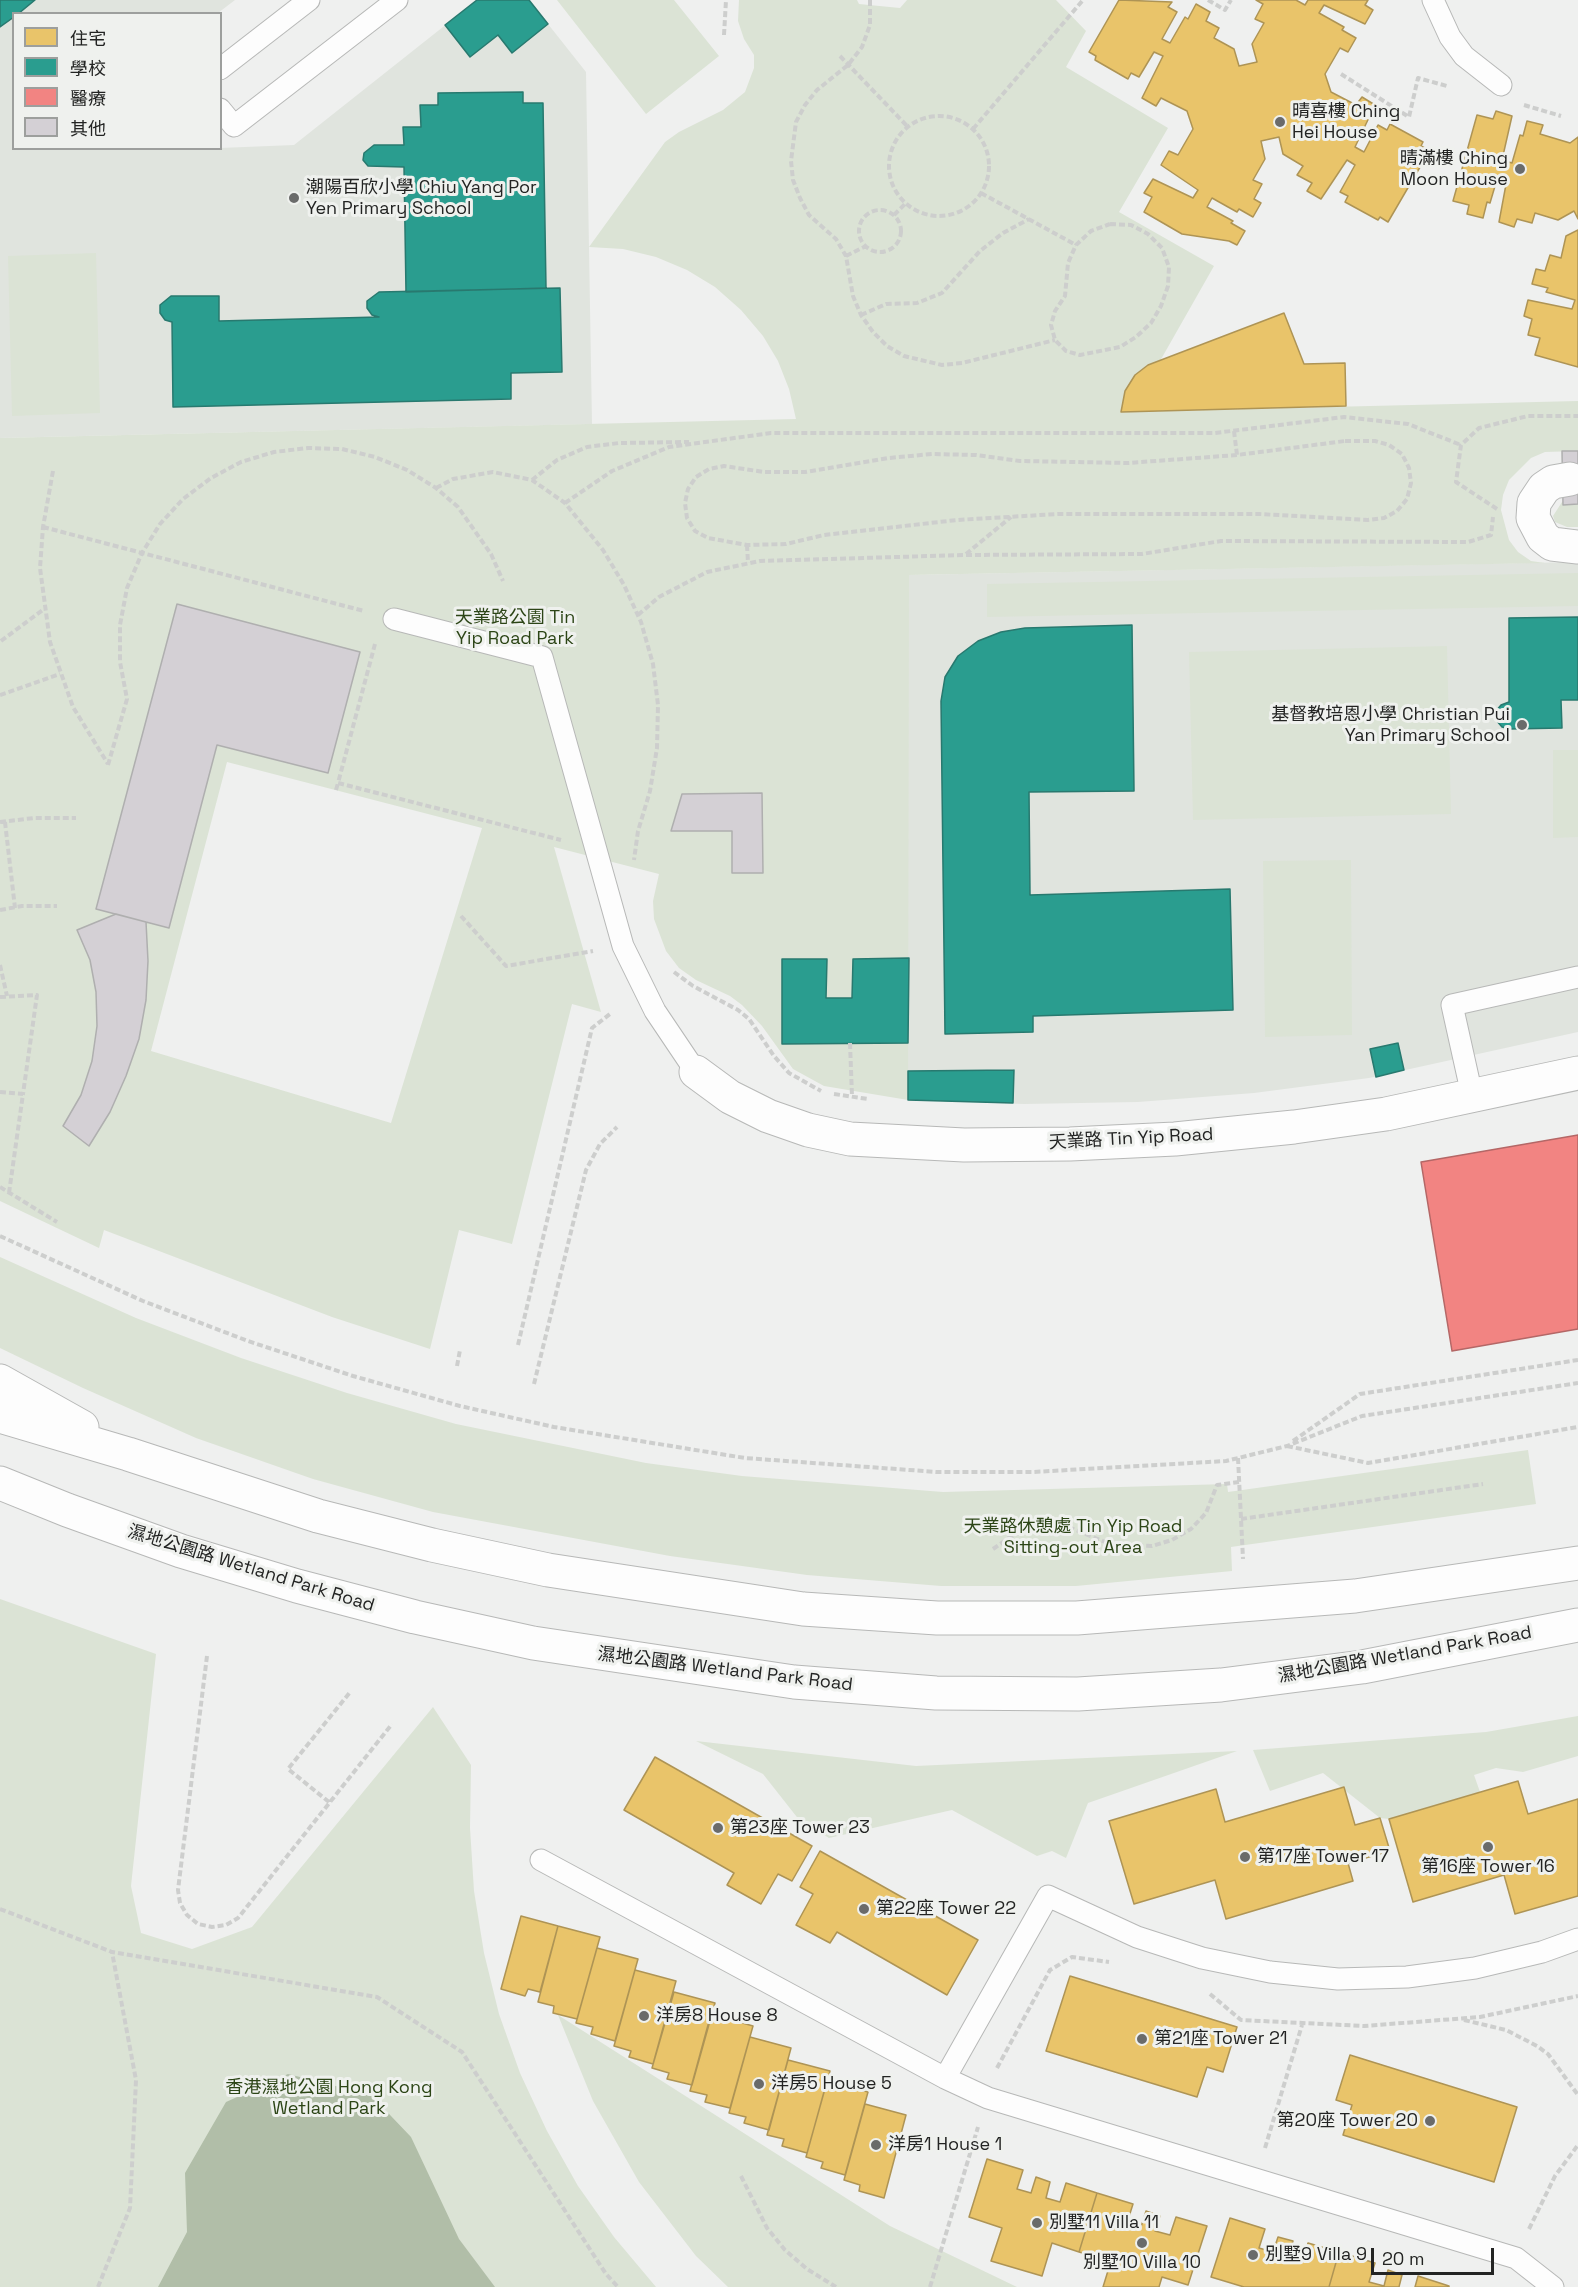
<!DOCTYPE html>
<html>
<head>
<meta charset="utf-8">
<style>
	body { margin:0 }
	#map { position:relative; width:1578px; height:2287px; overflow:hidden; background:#eff0ef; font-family:"Space Grotesk","Noto Sans TC",sans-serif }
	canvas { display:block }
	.legend { position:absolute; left:12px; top:12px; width:210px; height:138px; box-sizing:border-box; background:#eff1ee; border:2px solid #9d9f9d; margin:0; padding:8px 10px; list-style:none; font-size:18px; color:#232423 }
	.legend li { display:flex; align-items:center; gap:12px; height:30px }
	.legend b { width:30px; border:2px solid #9d9f9d }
	.scale { position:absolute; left:1371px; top:2248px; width:123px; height:27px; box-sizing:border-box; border:3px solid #232423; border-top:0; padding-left:8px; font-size:18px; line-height:21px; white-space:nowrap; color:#232423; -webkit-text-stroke:4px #eff1ee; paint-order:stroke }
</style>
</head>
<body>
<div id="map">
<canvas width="1578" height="2287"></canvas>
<ul class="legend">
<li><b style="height:16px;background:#e9c46a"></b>住宅</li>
<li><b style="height:16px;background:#2a9d8f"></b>學校</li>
<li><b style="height:16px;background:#f28482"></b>醫療</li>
<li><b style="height:16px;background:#d4d0d5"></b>其他</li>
</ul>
<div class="scale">20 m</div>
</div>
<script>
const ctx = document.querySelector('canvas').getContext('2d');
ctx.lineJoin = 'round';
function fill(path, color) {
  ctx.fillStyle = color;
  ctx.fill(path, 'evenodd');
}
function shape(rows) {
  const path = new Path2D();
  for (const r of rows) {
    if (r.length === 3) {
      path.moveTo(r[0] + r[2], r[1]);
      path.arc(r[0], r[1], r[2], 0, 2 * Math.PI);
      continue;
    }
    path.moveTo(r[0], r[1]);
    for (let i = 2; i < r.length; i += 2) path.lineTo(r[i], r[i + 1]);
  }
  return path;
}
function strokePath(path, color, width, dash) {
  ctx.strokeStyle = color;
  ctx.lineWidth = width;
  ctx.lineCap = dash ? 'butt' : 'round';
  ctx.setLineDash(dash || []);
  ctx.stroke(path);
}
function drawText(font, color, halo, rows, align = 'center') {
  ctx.font = font + ' "Space Grotesk","Noto Sans TC",sans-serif';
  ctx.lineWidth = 6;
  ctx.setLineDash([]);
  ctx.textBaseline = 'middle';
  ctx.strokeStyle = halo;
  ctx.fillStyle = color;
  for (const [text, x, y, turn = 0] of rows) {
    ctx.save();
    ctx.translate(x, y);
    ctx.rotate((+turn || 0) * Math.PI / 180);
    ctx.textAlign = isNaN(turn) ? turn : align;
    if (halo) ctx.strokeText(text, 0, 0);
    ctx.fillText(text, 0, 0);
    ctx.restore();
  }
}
fill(shape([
	[0,0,235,0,218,13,14,14,14,148,220,148,294,145,477,0,529,0,586,72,592,424,0,438],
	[1578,562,1578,1032,1369,1078,1254,1093,1138,1102,1024,1104,908,1100,908,575]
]), '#e0e4de');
fill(shape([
	[557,0,674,0,719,56,646,114],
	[739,0,857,0,859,4,900,8,907,0,1056,0,1086,31,1066,67,1168,128,1119,212,1214,266,1160,361,1148,365,1135,375,1125,391,1121,412,1578,401,1578,451,1545,452,1531,458,1509,480,1503,495,1501,510,1509,540,1518,552,1531,561,1545,563,909,575,908,1100,824,1086,793,1069,762,1026,742,1005,730,996,696,980,679,968,666,951,654,919,653,901,659,874,554,847,601,1012,572,1004,512,1244,459,1230,430,1349,332,1317,104,1230,99,1248,0,1201,0,438,796,419,789,389,778,361,763,336,741,310,715,287,687,270,656,257,623,249,589,247,665,142,679,132,723,110,745,92,754,68,754,55,744,39,738,21],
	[227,762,482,828,391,1123,151,1051],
	[96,253,100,413,12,416,8,256],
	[1562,502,1578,502,1578,527,1567,527,1555,522,1553,516],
	[1578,573,1578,606,987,617,987,584],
	[1447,646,1451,814,1193,820,1189,652],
	[1553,750,1578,750,1578,837,1553,838],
	[1351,860,1352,1035,1265,1037,1263,861],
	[0,1257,136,1318,241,1358,347,1393,456,1424,646,1463,742,1476,943,1492,1227,1484,1228,1492,1528,1450,1536,1504,1231,1547,1232,1571,1076,1586,941,1586,807,1575,670,1556,433,1512,313,1479,196,1438,83,1388,0,1348],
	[0,1599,156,1654,131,1886,141,1933,192,1949,252,1927,433,1707,471,1765,470,1828,474,1891,484,1953,499,2014,520,2073,547,2131,578,2186,614,2237,656,2287,0,2287],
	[1578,1716,1578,1756,1523,1772,1496,1768,1474,1775,1480,1792,1389,1819,1380,1818,1323,1773,1270,1791,1253,1750,1486,1732],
	[696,1741,916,1766,1237,1751,1088,1803,1066,1858,1052,1851,1037,1856,952,1810,829,1838,800,1821,763,1774],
	[558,2015,890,2226,1017,2287,728,2287,696,2256,639,2182,593,2101]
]), '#dbe3d5');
fill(shape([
	[288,2074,371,2095,411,2137,459,2239,495,2287,158,2287,187,2232,185,2173,226,2102]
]), '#b1bea8');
const homes = shape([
	[1119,0,1172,2,1168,7,1177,12,1162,39,1170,43,1185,17,1188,19,1196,4,1210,12,1206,21,1219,28,1214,38,1234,49,1239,66,1257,62,1252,44,1264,23,1255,19,1263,4,1256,0,1296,0,1305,5,1308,0,1368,0,1365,5,1373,10,1365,24,1324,5,1319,13,1344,27,1342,30,1356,38,1348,52,1340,48,1325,74,1331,92,1356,105,1362,97,1375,105,1355,147,1364,152,1378,125,1387,130,1390,124,1423,142,1421,146,1430,150,1388,222,1380,217,1378,220,1345,202,1348,196,1340,192,1355,165,1347,160,1321,199,1307,191,1312,183,1297,175,1303,166,1283,154,1279,137,1261,141,1265,159,1253,180,1262,184,1254,199,1261,203,1253,217,1239,209,1237,212,1212,198,1207,207,1233,221,1231,223,1245,231,1237,245,1229,241,1182,234,1144,212,1152,197,1144,193,1153,179,1193,198,1198,190,1161,165,1169,151,1178,155,1193,129,1187,111,1161,98,1156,106,1142,98,1163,56,1154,52,1139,77,1131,73,1128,79,1095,60,1096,56,1089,52,1119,0],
	[1496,111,1512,116,1502,160,1512,163,1520,135,1523,136,1527,121,1543,125,1540,134,1570,143,1578,137,1578,219,1574,211,1558,220,1535,213,1532,223,1517,219,1514,227,1499,222,1507,179,1498,176,1490,203,1487,202,1483,218,1467,214,1469,205,1453,201,1477,115,1493,119,1496,111],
	[1578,230,1578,367,1535,355,1540,338,1528,335,1532,319,1524,316,1528,300,1572,309,1575,300,1546,292,1548,288,1532,284,1536,269,1545,271,1550,255,1561,258,1566,236,1578,230],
	[1284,313,1304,364,1345,363,1346,406,1121,412,1125,391,1135,375,1148,365,1284,313],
	[655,1757,812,1846,792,1881,778,1874,761,1904,727,1885,734,1873,624,1810,655,1757],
	[1518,1781,1528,1814,1578,1799,1578,1896,1515,1914,1504,1875,1413,1902,1389,1819,1518,1781],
	[1344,1787,1355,1825,1380,1818,1390,1851,1348,1863,1353,1881,1226,1919,1215,1880,1134,1904,1109,1821,1216,1789,1225,1822,1344,1787],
	[820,1851,978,1940,947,1995,837,1932,830,1943,796,1925,813,1894,800,1887,820,1851],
	[521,1916,558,1926,540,1992,528,1989,525,1996,501,1989,521,1916],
	[558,1926,600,1937,577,2019,553,2013,554,2006,538,2002,558,1926],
	[597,1948,638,1959,615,2041,591,2034,593,2027,576,2023,597,1948],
	[635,1970,676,1981,653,2064,629,2057,631,2051,614,2046,635,1970],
	[1070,1976,1237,2027,1223,2072,1207,2067,1197,2097,1046,2051,1070,1976],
	[674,1992,715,2003,692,2085,667,2079,669,2073,652,2068,674,1992],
	[711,2014,753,2026,730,2108,705,2102,707,2095,690,2091,711,2014],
	[750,2037,791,2048,769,2130,744,2123,746,2117,729,2113,750,2037],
	[1350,2055,1517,2107,1494,2182,1343,2135,1352,2105,1336,2100,1350,2055],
	[788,2060,830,2071,807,2153,782,2146,784,2139,767,2135,788,2060],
	[827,2081,868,2092,845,2175,821,2168,823,2162,806,2157,827,2081],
	[865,2104,906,2115,884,2198,859,2191,860,2185,844,2180,865,2104],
	[987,2159,1023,2170,1017,2189,1031,2193,1036,2177,1050,2182,1046,2198,1060,2202,1066,2183,1097,2193,1079,2252,1052,2243,1042,2276,991,2261,1002,2228,969,2217,987,2159],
	[1097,2193,1133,2204,1127,2223,1141,2227,1146,2211,1160,2216,1155,2231,1170,2235,1176,2217,1207,2226,1188,2285,1162,2277,1159,2287,1103,2287,1111,2261,1079,2252,1097,2193],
	[1230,2218,1265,2229,1259,2248,1273,2252,1278,2237,1293,2241,1288,2257,1302,2261,1308,2243,1339,2252,1329,2287,1244,2287,1211,2277,1230,2218],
	[1339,2252,1375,2263,1369,2282,1384,2286,1388,2270,1402,2275,1399,2287,1329,2287,1339,2252],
	[1418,2276,1449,2286,1449,2287,1415,2287,1418,2276]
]);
fill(homes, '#e9c46a');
strokePath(homes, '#ae9455', 1.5);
const schools = shape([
	[0,0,35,0,18,14,14,14,14,17,0,27,0,0],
	[477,0,529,0,548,24,512,53,498,35,470,57,445,25,477,0],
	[523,92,523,103,543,103,546,288,406,292,404,167,368,166,363,160,364,153,374,145,404,145,403,127,421,127,420,105,438,105,438,93,523,92],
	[560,288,562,372,511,373,511,399,173,407,172,322,165,320,160,313,160,305,171,296,219,296,219,321,379,317,372,315,367,308,367,301,379,292,560,288],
	[1578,617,1578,700,1561,700,1562,728,1510,729,1502,727,1496,720,1496,711,1501,705,1509,702,1509,618,1578,617],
	[1132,625,1134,791,1029,792,1030,895,1230,889,1233,1010,1033,1016,1033,1032,945,1034,941,701,945,677,958,656,978,641,1001,632,1025,628,1132,625],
	[909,958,908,1043,782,1044,782,959,827,959,826,998,852,998,853,959,909,958],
	[1398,1043,1404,1070,1376,1077,1370,1049,1398,1043],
	[1014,1070,1013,1103,908,1100,908,1071,1014,1070]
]);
fill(schools, '#2a9d8f');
strokePath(schools, '#28796f', 1.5);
const health = shape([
	[1578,1135,1578,1329,1452,1351,1421,1162,1578,1135]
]);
fill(health, '#f28482');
strokePath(health, '#b46766', 1.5);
const building = shape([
	[1562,451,1578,451,1578,504,1563,505,1562,451],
	[177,604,360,652,328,773,217,745,169,928,96,909,177,604],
	[762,793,763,873,732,873,732,831,671,831,682,794,762,793],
	[116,914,146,922,148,961,146,1000,139,1039,126,1076,110,1112,89,1146,63,1126,81,1095,92,1061,97,1026,96,992,90,960,77,930,116,914]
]);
fill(building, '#d4d0d5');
strokePath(building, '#afafaf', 1.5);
const lane = shape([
	[1433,0,1450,37,1464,56,1501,85],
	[220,69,309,0],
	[220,109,234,126,397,0],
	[394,619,542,657,623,946,655,1011,696,1072],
	[1472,1095,1452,1005,1578,977],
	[541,1860,945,2078,988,2098,1516,2258,1553,2287],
	[945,2078,1048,1896,1137,1937,1202,1958,1270,1972,1338,1979,1407,1977,1475,1968,1542,1952,1578,1939]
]);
const street = shape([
	[1570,479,1553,482,1544,488,1534,503,1533,518,1543,537,1552,544,1578,547],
	[696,1072,730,1097,768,1116,808,1130,850,1139,964,1145,1070,1144,1175,1139,1294,1127,1386,1114,1578,1073]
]);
const primary = shape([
	[0,1381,82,1427],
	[0,1416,128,1454,318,1516,432,1545,548,1570,803,1609,937,1618,1077,1618,1355,1596,1578,1563],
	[0,1483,67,1510,181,1551,297,1586,415,1617,533,1643,794,1682,936,1693,1078,1694,1221,1685,1362,1667,1578,1625]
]);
strokePath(lane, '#b7b8b7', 23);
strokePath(street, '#b7b8b7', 35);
strokePath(primary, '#b7b8b7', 35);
strokePath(shape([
	[870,0,870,25,862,47,848,65,817,90,805,105,796,122,791,161,793,180,800,198,809,215,836,239,846,256,853,296,861,315,873,332,887,346,904,356,942,365,962,363,1055,340],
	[1208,0,1225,10,1231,0],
	[724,35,726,0],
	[840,56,908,127],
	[1341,74,1409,117,1418,78,1447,86],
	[1524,105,1561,116],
	[939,166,50],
	[973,129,1083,0],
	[981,193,1076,245],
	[880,231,21],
	[894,215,905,204],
	[1110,224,1131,225,1148,234,1162,248,1169,267,1168,286,1161,306,1151,323,1136,337,1120,347,1080,355,1066,351,1055,340,1051,325,1055,311,1065,296,1068,263,1076,245,1091,231,1110,224],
	[846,256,866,246],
	[861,315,886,304,917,303,942,293,980,251,1003,233,1029,219],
	[1234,431,1237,455],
	[1345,441,1375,441,1389,445,1402,454,1409,468,1411,483,1407,499,1397,511,1384,518,1368,520,1259,514,1058,514,957,520,824,535,786,544,747,545,708,538,695,531,687,518,685,503,688,489,696,477,709,469,724,466,764,472,805,472,889,458,932,454,976,455,1020,461,1128,463,1237,455,1345,441],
	[53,471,43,527,40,568,50,642,73,707,108,764],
	[532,480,557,460,587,447,619,443,689,442],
	[436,488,453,479,493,472,532,480,565,503,603,550,624,585,641,622,653,664,658,705,657,748,650,791,638,831,634,860],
	[565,503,612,471,669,447,771,433,1215,433,1344,417,1408,424,1461,445],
	[1497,509,1456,482,1461,445,1479,428,1528,416,1578,416],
	[43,527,364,611],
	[747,545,748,563],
	[966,554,1011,517],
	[638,615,659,597,707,572,760,561,965,555,1142,554,1221,541,1468,542,1491,535,1493,517],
	[1,641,44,609],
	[375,644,338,783,561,840],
	[0,695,60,674],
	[108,765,127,699,120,662,120,625,127,588,142,553,160,524,183,499,211,478,241,462,274,452,308,448,342,449,375,457,407,470,436,488,458,507,491,554,503,581],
	[336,790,338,783],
	[0,822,34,818,76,818],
	[5,822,15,908],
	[0,910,22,906,57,906],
	[461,916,506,966,593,951],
	[0,965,7,996],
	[674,972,693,986,738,1010,749,1019,774,1056,789,1073,821,1091],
	[0,997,37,995,23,1094],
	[850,1043,852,1096],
	[0,1092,23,1094,9,1193],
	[834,1094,868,1099],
	[0,1187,57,1222],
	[0,1236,143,1301,248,1341,353,1376,460,1406,554,1427,745,1458,937,1472,1033,1472,1226,1461,1287,1446,1362,1416,1578,1383],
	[518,1345,592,1028,610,1014],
	[457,1366,460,1350],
	[534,1384,586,1170,600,1144,617,1127],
	[1293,1441,1360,1394,1578,1360],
	[1287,1446,1368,1463,1578,1427],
	[1238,1458,1243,1559],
	[1241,1519,1483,1484],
	[993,1549,1010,1537,1030,1529,1051,1526,1071,1528,1110,1544,1152,1546,1172,1540,1191,1529,1206,1513,1217,1485,1239,1482],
	[207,1656,178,1890,180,1903,187,1915,198,1924,212,1927,226,1925,238,1918,392,1724],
	[329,1802,288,1769,351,1691],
	[0,1909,112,1952,377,1997,462,2052,606,2274,618,2287],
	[1210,1994,1241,2020,1364,2026,1480,2017,1578,1996],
	[1464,2020,1506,2030,1537,2046,1548,2054,1578,2095],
	[997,2068,1050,1970,1072,1957,1109,1962],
	[1265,2148,1302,2025],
	[741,2176,767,2228,785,2250,807,2269,836,2287],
	[1529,2229,1555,2176,1578,2145],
	[98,2287,130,2208,136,2080,112,1952],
	[930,2287,978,2127]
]), '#cdcecd', 4, [6, 3]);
strokePath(lane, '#fdfdfd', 21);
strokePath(street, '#fdfdfd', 33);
strokePath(primary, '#fdfdfd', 33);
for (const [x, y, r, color] of [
	[1280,122,6,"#6a6b6a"],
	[1520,169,6,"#6a6b6a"],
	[294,198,6,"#6a6b6a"],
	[1522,725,6,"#6a6b6a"],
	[718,1828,6,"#6a6b6a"],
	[1488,1847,6,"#6a6b6a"],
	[1245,1857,6,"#6a6b6a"],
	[864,1909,6,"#6a6b6a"],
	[644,2016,6,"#6a6b6a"],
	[1142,2039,6,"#6a6b6a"],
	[759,2084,6,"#6a6b6a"],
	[1430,2121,6,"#6a6b6a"],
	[876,2145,6,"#6a6b6a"],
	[1037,2223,6,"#6a6b6a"],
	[1142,2243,6,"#6a6b6a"],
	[1253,2255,6,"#6a6b6a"]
]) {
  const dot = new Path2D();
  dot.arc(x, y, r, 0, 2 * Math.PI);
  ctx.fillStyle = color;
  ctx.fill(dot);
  strokePath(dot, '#eff1ee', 2);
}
drawText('18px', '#232423', '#eff1ee', [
	["晴喜樓 Ching",1292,112],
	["Hei House",1292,133],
	["晴滿樓 Ching",1508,159,"right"],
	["Moon House",1508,180,"right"],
	["潮陽百欣小學 Chiu Yang Por",306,188],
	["Yen Primary School",306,209],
	["基督教培恩小學 Christian Pui",1510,715,"right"],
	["Yan Primary School",1510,736,"right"],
	["第23座 Tower 23",730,1828],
	["第17座 Tower 17",1257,1857],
	["第16座 Tower 16",1488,1867,"center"],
	["第22座 Tower 22",876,1909],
	["洋房8 House 8",656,2016],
	["第21座 Tower 21",1154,2039],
	["洋房5 House 5",771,2084],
	["第20座 Tower 20",1418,2121,"right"],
	["洋房1 House 1",888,2145],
	["別墅11 Villa 11",1049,2223],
	["別墅9 Villa 9",1265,2255],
	["別墅10 Villa 10",1142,2263,"center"]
], 'left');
drawText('18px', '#2c4516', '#eff1ee', [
	["天業路公園 Tin",515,618],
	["Yip Road Park",515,639],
	["天業路休憩處 Tin Yip Road",1073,1527],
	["Sitting-out Area",1073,1548],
	["香港濕地公園 Hong Kong",329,2088],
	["Wetland Park",329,2109]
]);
drawText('18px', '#232423', '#eff1ee', [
	["天業路 Tin Yip Road",1131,1139,-3],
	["濕地公園路 Wetland Park Road",251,1569,17],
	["濕地公園路 Wetland Park Road",1405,1655,-10],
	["濕地公園路 Wetland Park Road",725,1670,7]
]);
</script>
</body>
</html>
